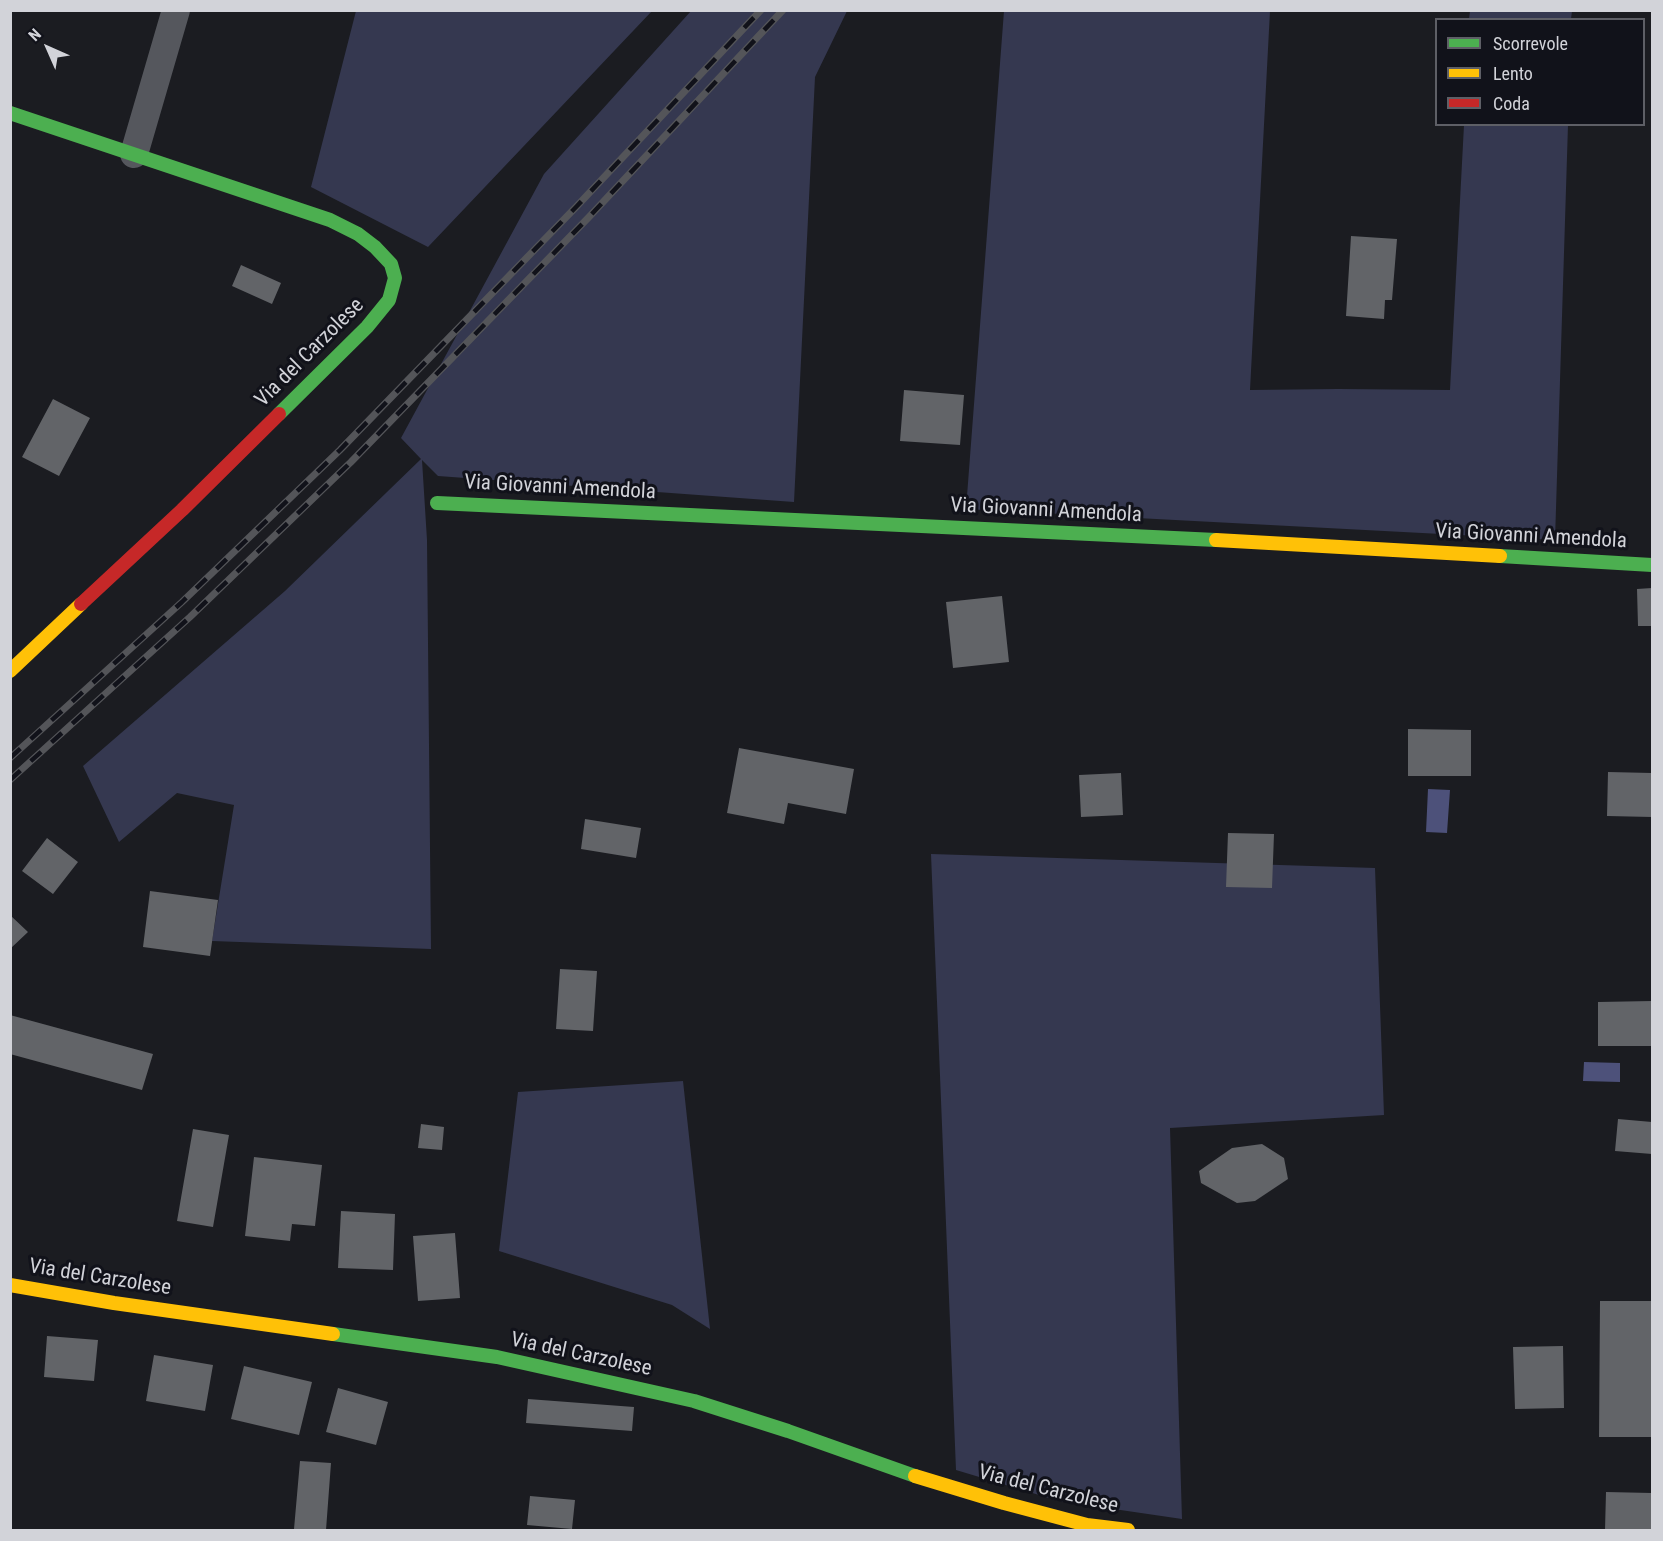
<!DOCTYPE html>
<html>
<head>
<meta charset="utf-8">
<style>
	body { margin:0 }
	#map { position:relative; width:1663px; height:1541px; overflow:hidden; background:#1b1c21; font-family:"Roboto Condensed",sans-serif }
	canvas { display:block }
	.frame { position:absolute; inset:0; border:12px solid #d2d3d9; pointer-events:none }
	.legend { position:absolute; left:1435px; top:18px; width:210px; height:108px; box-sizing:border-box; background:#11121a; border:2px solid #5e5f66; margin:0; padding:8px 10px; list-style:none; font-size:18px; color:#d2d3d9 }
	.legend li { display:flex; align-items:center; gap:12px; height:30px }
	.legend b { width:30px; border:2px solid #5e5f66 }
	.north { position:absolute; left:18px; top:18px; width:60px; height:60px; -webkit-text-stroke:4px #11121a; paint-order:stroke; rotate:315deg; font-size:16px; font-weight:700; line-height:24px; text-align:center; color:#d2d3d9 }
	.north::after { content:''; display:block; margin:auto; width:21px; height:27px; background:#d2d3d9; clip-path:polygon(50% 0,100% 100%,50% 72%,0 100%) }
</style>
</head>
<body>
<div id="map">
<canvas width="1663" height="1541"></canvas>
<div class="frame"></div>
<ul class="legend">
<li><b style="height:8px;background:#4caf50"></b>Scorrevole</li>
<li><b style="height:8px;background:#ffc107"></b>Lento</li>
<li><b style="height:8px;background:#c62828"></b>Coda</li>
</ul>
<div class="north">N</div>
</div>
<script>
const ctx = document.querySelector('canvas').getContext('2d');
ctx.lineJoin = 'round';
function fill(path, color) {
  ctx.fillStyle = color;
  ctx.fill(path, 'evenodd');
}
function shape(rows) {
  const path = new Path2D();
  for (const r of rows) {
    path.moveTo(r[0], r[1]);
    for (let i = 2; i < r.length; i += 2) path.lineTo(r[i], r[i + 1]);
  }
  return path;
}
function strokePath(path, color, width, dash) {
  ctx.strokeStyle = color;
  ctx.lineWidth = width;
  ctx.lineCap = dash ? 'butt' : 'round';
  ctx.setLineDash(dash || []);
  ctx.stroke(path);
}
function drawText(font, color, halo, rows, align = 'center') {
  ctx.font = font + ' "Roboto Condensed",sans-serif';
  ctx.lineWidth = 6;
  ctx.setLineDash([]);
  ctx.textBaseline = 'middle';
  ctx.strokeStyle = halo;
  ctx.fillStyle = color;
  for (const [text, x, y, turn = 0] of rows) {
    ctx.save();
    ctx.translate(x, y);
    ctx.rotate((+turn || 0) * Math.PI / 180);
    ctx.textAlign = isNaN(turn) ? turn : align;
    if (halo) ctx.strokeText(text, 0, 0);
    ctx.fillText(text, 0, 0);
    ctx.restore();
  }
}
fill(shape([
	[356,11,356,10,652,11,428,247,311,187],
	[691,11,847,11,815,77,794,502,438,476,422,460,427,540,431,949,212,941,234,805,177,793,119,842,83,766,285,591,421,459,401,438,544,174],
	[1004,11,1270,11,1250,390,1338,389,1450,390,1464,125,1568,125,1555,540,966,509],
	[1470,11,1572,11,1571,19,1469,19],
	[931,854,1375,868,1384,1115,1170,1128,1182,1519,1059,1501,956,1470],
	[683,1081,710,1329,672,1305,499,1251,518,1092]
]), '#353850');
fill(shape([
	[1428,789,1450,790,1447,833,1426,832],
	[1584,1062,1620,1063,1620,1082,1583,1081]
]), '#4d517a');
fill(shape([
	[1351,236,1397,239,1392,300,1385,300,1384,319,1346,316],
	[241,265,281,283,272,304,232,286],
	[904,390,964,395,960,445,900,441],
	[53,399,90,418,59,476,22,457],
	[1652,588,1652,626,1638,626,1637,589],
	[1002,596,1009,662,953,668,946,602],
	[1408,729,1471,730,1471,776,1408,776],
	[739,748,854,769,846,814,788,803,784,824,727,813],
	[1608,772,1652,773,1652,817,1607,816],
	[1121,773,1123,815,1081,817,1079,775],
	[585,819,641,828,636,858,581,849],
	[1228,833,1274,834,1272,888,1226,887],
	[47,838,78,862,53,894,22,871],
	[150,891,218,900,210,956,143,947],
	[10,915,28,932,10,949],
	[560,969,597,971,593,1031,556,1029],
	[1652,1001,1652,1046,1598,1046,1598,1002],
	[10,1015,153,1054,142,1090,10,1054],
	[1618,1119,1652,1122,1652,1154,1615,1151],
	[421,1124,444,1127,442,1150,418,1148],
	[193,1129,229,1135,213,1227,177,1221],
	[1262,1144,1284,1158,1288,1179,1255,1201,1237,1203,1201,1183,1199,1171,1232,1148],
	[254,1157,322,1165,315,1226,292,1224,290,1241,245,1236],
	[341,1211,395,1214,393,1270,338,1268],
	[455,1233,460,1298,418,1301,413,1236],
	[1600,1301,1652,1301,1652,1437,1599,1437],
	[47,1336,98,1340,94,1381,44,1377],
	[1563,1346,1564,1408,1515,1409,1513,1347],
	[154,1355,213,1365,205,1411,146,1401],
	[244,1366,312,1382,299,1435,231,1419],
	[338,1388,388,1402,376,1445,326,1432],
	[528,1399,634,1407,632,1431,526,1423],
	[300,1461,331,1463,326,1530,294,1529],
	[1606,1492,1652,1493,1652,1530,1605,1530],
	[530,1496,575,1500,572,1529,527,1525]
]), '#626468');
strokePath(shape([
	[134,154,176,10]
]), '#55575d', 28);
strokePath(shape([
	[10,113,330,220,358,234,375,247,391,264,395,278,389,300,367,327,279,414],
	[437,503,1216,540],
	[1500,556,1652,565],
	[333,1334,497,1357,694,1401,788,1431,915,1476]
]), '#4caf50', 14);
strokePath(shape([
	[1216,540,1500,556],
	[10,671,81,604],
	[10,1285,114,1303,333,1334],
	[915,1476,1004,1503,1087,1525,1128,1530]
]), '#ffc107', 14);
strokePath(shape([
	[81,604,182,510,279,414]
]), '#c62828', 14);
const rail = shape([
	[10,758,182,602,340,450,577,206,761,10],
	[10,780,190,617,351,462,589,217,783,10]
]);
strokePath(rail, '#545559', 7);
strokePath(rail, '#11121a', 4.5, [14]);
drawText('21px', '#d2d3d9', '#11121a', [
	["Via del Carzolese",310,353,-45],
	["Via Giovanni Amendola",560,488,3],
	["Via Giovanni Amendola",1046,511,3],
	["Via Giovanni Amendola",1531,537,3],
	["Via del Carzolese",100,1278,9],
	["Via del Carzolese",581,1355,12],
	["Via del Carzolese",1048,1490,14]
]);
</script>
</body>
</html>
